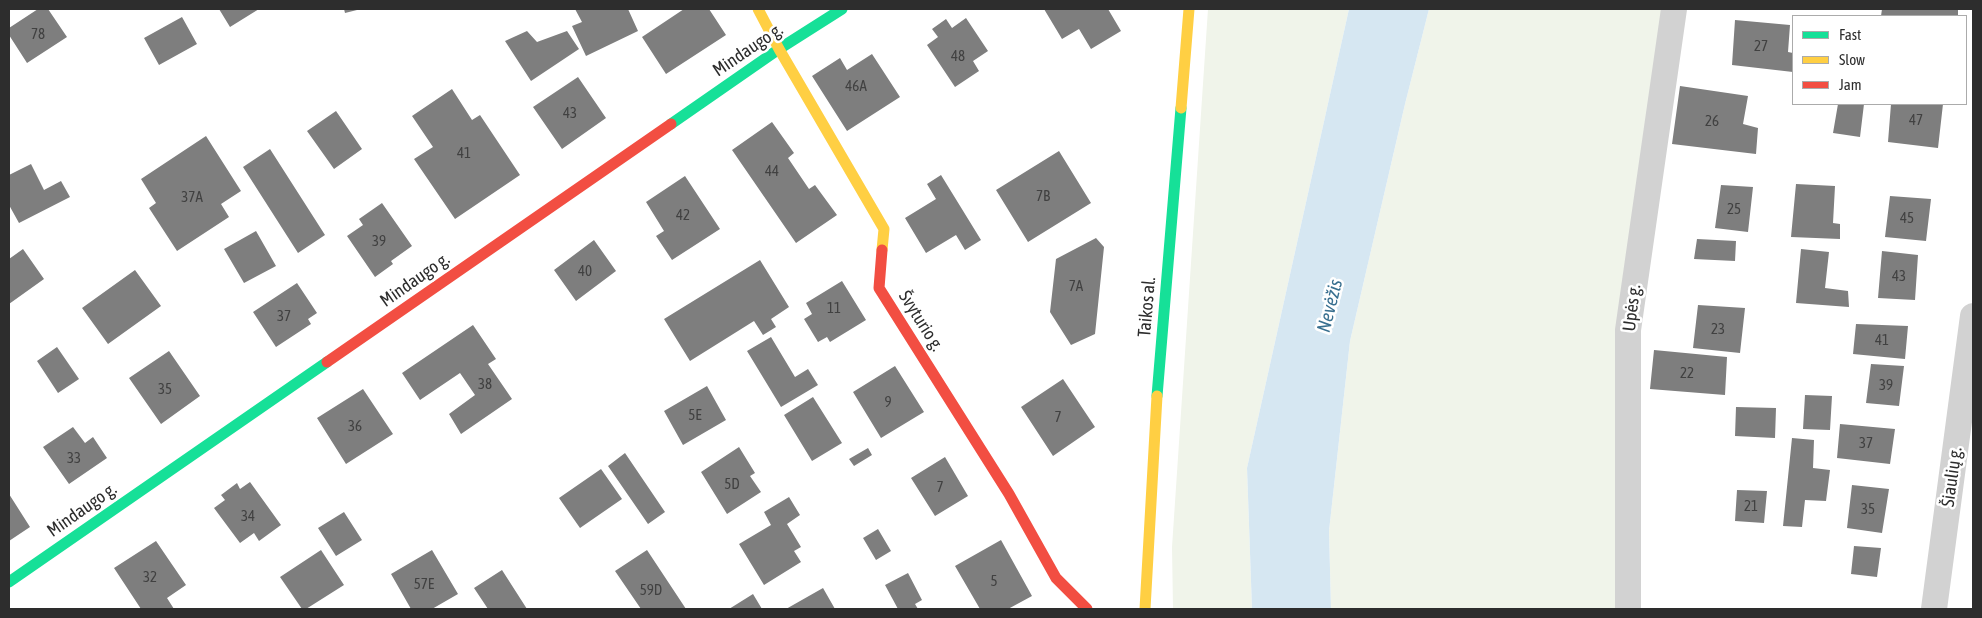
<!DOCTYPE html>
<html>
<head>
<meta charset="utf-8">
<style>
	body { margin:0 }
	#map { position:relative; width:1982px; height:618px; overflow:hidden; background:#fff; font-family:"Asap Condensed",sans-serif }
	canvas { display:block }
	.frame { position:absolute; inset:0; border:10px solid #2d2d2d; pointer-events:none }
	.legend { position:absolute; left:1792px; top:15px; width:175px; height:90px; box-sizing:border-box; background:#fff; border:1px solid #ababab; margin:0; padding:6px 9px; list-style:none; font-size:15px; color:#2d2d2d }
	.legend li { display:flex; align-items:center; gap:10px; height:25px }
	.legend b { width:25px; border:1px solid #ababab }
</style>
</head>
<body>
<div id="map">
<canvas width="1982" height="618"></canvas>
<div class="frame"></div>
<ul class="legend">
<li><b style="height:6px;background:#16e098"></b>Fast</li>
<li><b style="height:6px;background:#ffcf43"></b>Slow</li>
<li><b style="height:6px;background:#f24e42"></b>Jam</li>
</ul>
</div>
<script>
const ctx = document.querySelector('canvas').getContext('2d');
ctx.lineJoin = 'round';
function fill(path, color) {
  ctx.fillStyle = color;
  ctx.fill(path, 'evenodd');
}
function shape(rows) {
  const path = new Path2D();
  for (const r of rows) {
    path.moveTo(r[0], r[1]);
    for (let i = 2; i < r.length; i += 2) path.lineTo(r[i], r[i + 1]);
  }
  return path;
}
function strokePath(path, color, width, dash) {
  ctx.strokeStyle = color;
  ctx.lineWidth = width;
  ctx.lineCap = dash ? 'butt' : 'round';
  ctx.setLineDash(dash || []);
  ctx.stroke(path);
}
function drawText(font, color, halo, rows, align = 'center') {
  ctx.font = font + ' "Asap Condensed",sans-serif';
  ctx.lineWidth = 5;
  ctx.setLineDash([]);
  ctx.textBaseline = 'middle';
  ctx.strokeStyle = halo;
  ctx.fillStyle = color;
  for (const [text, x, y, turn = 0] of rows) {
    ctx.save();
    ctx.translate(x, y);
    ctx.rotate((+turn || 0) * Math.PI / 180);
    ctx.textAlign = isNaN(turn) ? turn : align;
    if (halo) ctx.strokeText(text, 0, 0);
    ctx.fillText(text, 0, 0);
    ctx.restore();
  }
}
fill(shape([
	[1208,9,1349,9,1247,468,1252,609,1173,609,1172,547],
	[1429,9,1674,9,1628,330,1628,609,1331,609,1329,531,1350,341,1405,104]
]), '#f0f4ea');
fill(shape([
	[1349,9,1429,9,1405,104,1350,341,1329,531,1331,609,1252,609,1247,468]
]), '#d6e7f2');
fill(shape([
	[38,9,48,9,67,37,27,63,9,35,9,28],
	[219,9,259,9,230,27],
	[344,9,361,9,345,13],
	[575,9,628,9,638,31,586,56,572,26,582,22],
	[684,9,709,9,726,35,666,74,642,37],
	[1044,9,1108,9,1121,31,1091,49,1079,29,1062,39],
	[1882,9,1958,9,1958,16,1881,16],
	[182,17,197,44,159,65,144,38],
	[966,18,988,51,973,61,979,71,955,87,927,45,938,37,932,29,946,19,952,28],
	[1735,20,1790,25,1788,52,1793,53,1793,72,1732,65],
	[527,31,537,42,567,31,579,49,531,81,505,41],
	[872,54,900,97,847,131,812,76,840,58,847,70],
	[578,77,606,118,562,149,533,107],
	[1680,86,1748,96,1743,124,1758,128,1756,154,1672,144],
	[452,89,472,120,480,115,520,175,455,219,414,159,433,147,412,116],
	[1838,104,1864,104,1860,137,1833,133],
	[1891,104,1943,104,1938,148,1888,142],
	[336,111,362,149,334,169,307,131],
	[772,122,794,153,788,158,809,189,815,185,837,215,796,243,732,150],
	[206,136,241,191,221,204,229,217,177,251,149,208,156,203,141,179],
	[270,149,325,235,298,253,243,167],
	[1059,151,1091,203,1028,242,996,190],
	[31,164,44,190,61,181,70,197,19,223,9,205,9,175],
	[941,175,981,240,965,250,956,235,926,253,905,218,936,199,927,184],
	[685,176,720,229,672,260,656,236,664,231,646,202],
	[1796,184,1835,186,1833,223,1840,224,1840,239,1791,237],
	[1721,185,1753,187,1748,232,1715,228],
	[1890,196,1931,199,1926,241,1885,237],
	[382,203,412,246,391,261,393,264,375,277,347,236,363,225,359,219],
	[256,231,276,266,244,283,224,249],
	[1096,238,1104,247,1095,334,1071,345,1050,312,1056,259],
	[1697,239,1736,241,1735,261,1694,259],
	[594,240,616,271,576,301,554,270],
	[23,249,44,279,9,304,9,259],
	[1801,249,1829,252,1825,288,1848,291,1849,307,1796,303],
	[1882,251,1918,255,1915,300,1878,298],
	[760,260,789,307,771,319,776,327,763,335,754,321,690,361,664,319],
	[135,270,161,306,108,344,82,308],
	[842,281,866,320,830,342,827,337,818,342,804,319,812,314,806,303],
	[297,283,317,313,308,319,311,324,276,347,253,312],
	[1698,305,1745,308,1740,353,1693,348],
	[1856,324,1908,326,1905,359,1853,354],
	[473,325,496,359,488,364,512,399,461,434,449,414,475,395,460,373,420,400,402,373],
	[771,337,795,377,808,369,818,385,781,407,747,351],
	[57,347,79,379,58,393,37,361],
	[1654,350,1727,357,1725,395,1650,389],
	[169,351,200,396,161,424,129,378],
	[1871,364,1904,366,1899,406,1866,403],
	[895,366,924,412,881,438,853,392],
	[1063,379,1095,427,1053,456,1021,407],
	[707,386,726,420,683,445,664,411],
	[363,389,393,434,346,464,317,418],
	[1805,395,1832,396,1830,430,1803,429],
	[813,397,842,443,812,461,784,415],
	[1736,407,1776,408,1775,438,1735,436],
	[1840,424,1895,429,1890,464,1837,458],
	[73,427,85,443,93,437,107,458,69,484,43,447],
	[1792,438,1814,440,1813,468,1830,470,1826,501,1805,500,1802,527,1783,526],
	[739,447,755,473,750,476,761,492,727,514,701,472],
	[868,448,872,455,854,466,849,459],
	[625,453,665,512,648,524,608,466],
	[945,457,968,496,935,516,911,478],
	[601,469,622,499,580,528,559,498],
	[250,482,281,525,259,541,254,533,240,543,214,508,225,500,221,495,237,483,240,489],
	[1852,485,1889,489,1882,533,1847,528],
	[1737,490,1767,491,1764,523,1735,521],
	[9,494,30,527,9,541],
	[789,497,800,515,787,524,801,547,794,551,801,562,764,585,739,544,771,525,764,512],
	[344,512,362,540,336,556,318,528],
	[878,529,891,551,876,560,863,538],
	[1001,540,1032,596,1008,609,980,609,955,566],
	[156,541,186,585,167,598,174,609,141,609,114,568],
	[1854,546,1881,548,1877,577,1851,574],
	[321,550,344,585,306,609,302,609,280,577],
	[432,550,458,594,432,609,411,609,391,574],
	[647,550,686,609,641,609,615,571],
	[502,570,527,609,488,609,474,588],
	[908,573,922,600,915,604,918,609,898,609,885,585],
	[823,588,835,609,786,609],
	[753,594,762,609,729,609]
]), '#7e7e7e');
strokePath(shape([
	[1628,609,1628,330,1674,9],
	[1934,609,1973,316]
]), '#d2d2d2', 26);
strokePath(shape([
	[671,124,779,49,842,9],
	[1157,396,1181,108],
	[9,582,327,362]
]), '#16e098', 11);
strokePath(shape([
	[758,9,779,49,884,229,882,250],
	[1181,108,1189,9],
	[1145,609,1157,396]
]), '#ffcf43', 11);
strokePath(shape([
	[882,250,879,288,1009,494,1056,578,1087,609],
	[327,362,671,124]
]), '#f24e42', 11);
drawText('15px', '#414141', null, [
	["78",38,34],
	["27",1761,46],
	["48",958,56],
	["46A",856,86],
	["43",570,113],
	["47",1916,120],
	["26",1712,121],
	["41",464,153],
	["44",772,171],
	["7B",1043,196],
	["37A",192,197],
	["25",1734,209],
	["42",683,215],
	["45",1907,218],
	["39",379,241],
	["40",585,271],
	["43",1899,276],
	["7A",1076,286],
	["11",834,308],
	["37",284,316],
	["23",1718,329],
	["41",1882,340],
	["22",1687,373],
	["38",485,384],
	["39",1886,385],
	["35",165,389],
	["9",888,402],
	["5E",695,415],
	["7",1058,417],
	["36",355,426],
	["37",1866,443],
	["33",74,458],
	["5D",732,484],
	["7",940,487],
	["21",1751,506],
	["35",1868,509],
	["34",248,516],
	["32",150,577],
	["5",994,581],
	["57E",424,584],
	["59D",651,590]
]);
drawText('18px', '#2d2d2d', '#fff', [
	["Mindaugo g.",748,50,-34],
	["Mindaugo g.",415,280,-35],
	["Taikos al.",1147,307,-85],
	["Upės g.",1632,308,-83],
	["Švyturio g.",921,321,58],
	["Šiaulių g.",1952,477,-82],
	["Mindaugo g.",82,510,-35]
]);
drawText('italic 19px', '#397090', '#fff', [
	["Nevėžis",1330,306,-76]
]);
</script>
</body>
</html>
